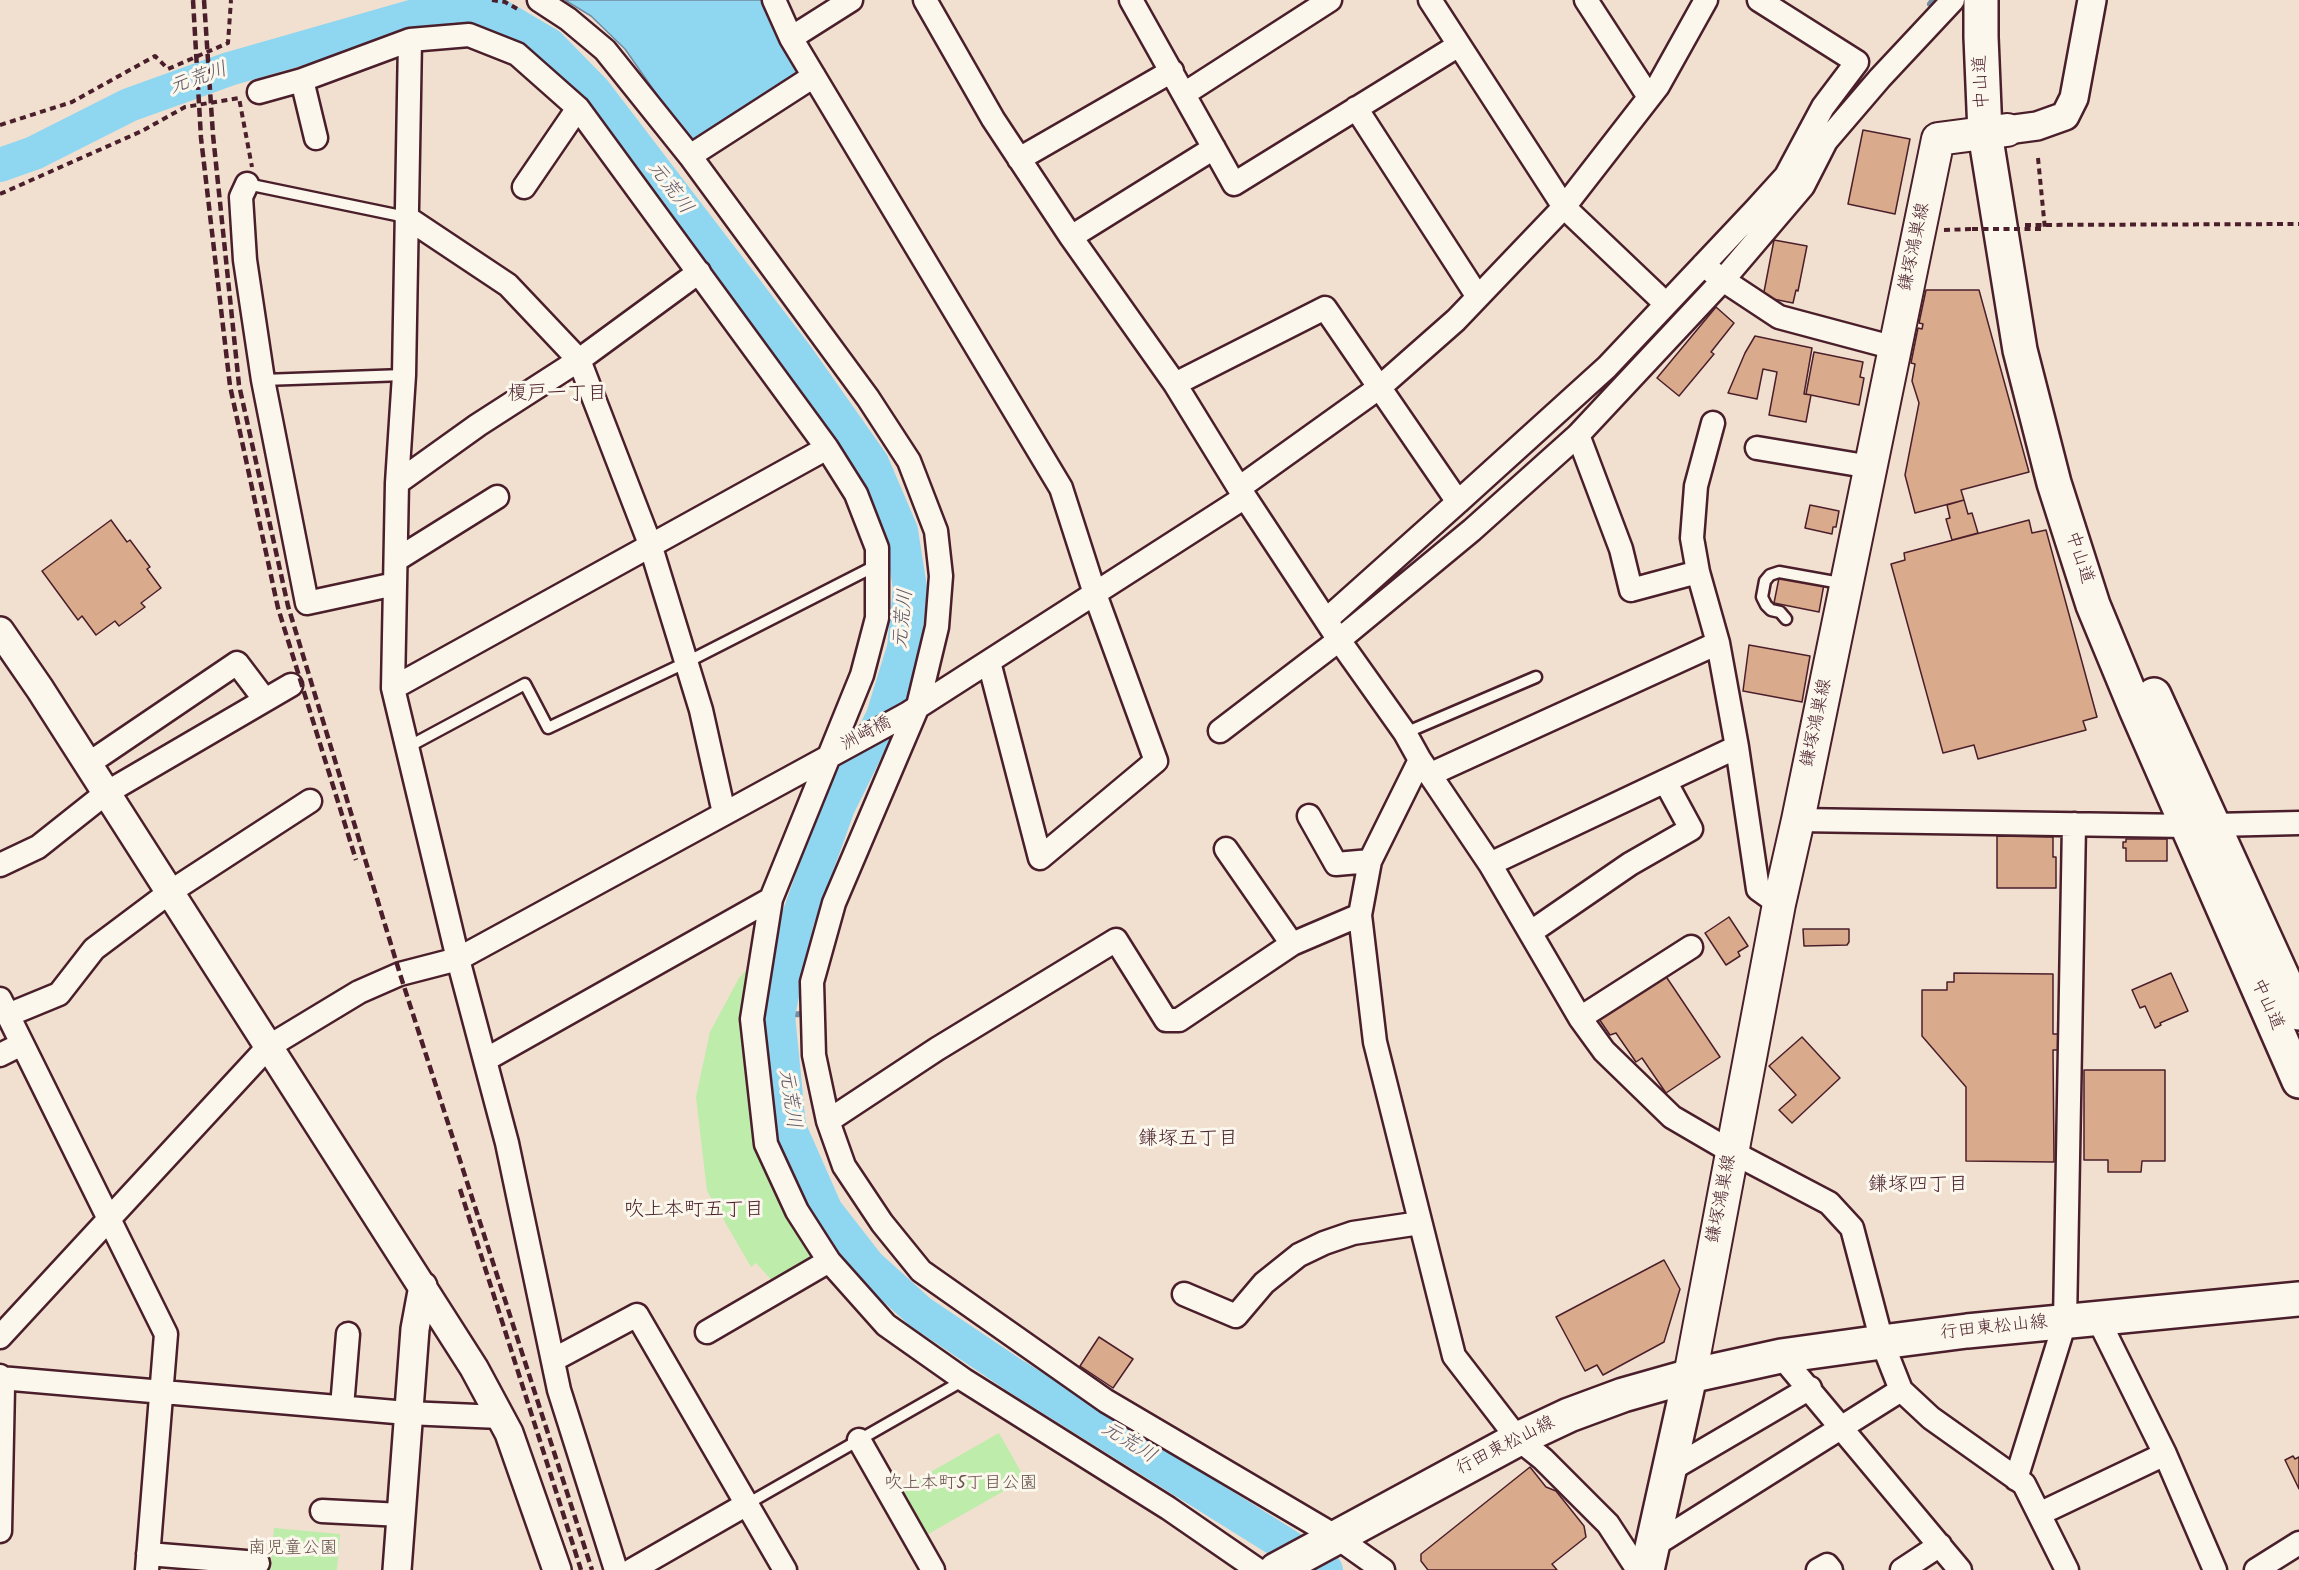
<!DOCTYPE html>
<html>
<head>
<meta charset="utf-8">
<style>
	body { margin:0 }
	canvas { display:block; background:#f1e0cf }
</style>
</head>
<body>
<canvas width="2299" height="1570"></canvas>
<script>
const ctx = document.querySelector('canvas').getContext('2d');
ctx.lineJoin = 'round';
function fill(path, color) {
  ctx.fillStyle = color;
  ctx.fill(path, 'evenodd');
}
function shape(rows) {
  const path = new Path2D();
  for (const r of rows) {
    path.moveTo(r[0], r[1]);
    for (let i = 2; i < r.length; i += 2) path.lineTo(r[i], r[i + 1]);
  }
  return path;
}
function strokePath(path, color, width, dash) {
  ctx.strokeStyle = color;
  ctx.lineWidth = width;
  ctx.lineCap = dash ? 'butt' : 'round';
  ctx.setLineDash(dash || []);
  ctx.stroke(path);
}
function drawText(font, color, halo, rows, align = 'center') {
  ctx.font = font + ' Kalam,"Klee One",sans-serif';
  ctx.lineWidth = 6;
  ctx.setLineDash([]);
  ctx.textBaseline = 'middle';
  ctx.strokeStyle = halo;
  ctx.fillStyle = color;
  for (const [text, x, y, turn = 0] of rows) {
    ctx.save();
    ctx.translate(x, y);
    ctx.rotate((+turn || 0) * Math.PI / 180);
    ctx.textAlign = isNaN(turn) ? turn : align;
    if (halo) ctx.strokeText(text, 0, 0);
    ctx.fillText(text, 0, 0);
    ctx.restore();
  }
}
fill(shape([
	[754,961,747,1069,818,1255,777,1286,756,1263,751,1267,707,1191,696,1097,710,1032,739,978],
	[999,1433,1025,1479,923,1537,897,1491],
	[274,1528,340,1534,337,1570,270,1570]
]), '#bdecab');
const water = shape([
	[565,0,763,0,785,52,799,71,797,80,698,140,688,139,625,49,591,16,565,0]
]);
fill(water, '#8fd6f1');
strokePath(water, '#738da2', 1.5);
strokePath(shape([
	[1930,4,1933,0],
	[778,1015,804,1014]
]), '#738da2', 6);
strokePath(shape([
	[0,165,34,153,129,105,229,69,453,5,498,15,549,45,595,92,796,355,872,463,901,531,910,588,904,648,883,716,838,807,797,921,778,1015,789,1127,826,1211,868,1265,920,1312,1014,1375,1326,1570]
]), '#8fd6f1', 34);
const building = shape([
	[1863,130,1910,139,1895,214,1848,204,1863,130],
	[1774,240,1807,246,1798,291,1796,290,1793,303,1763,297,1774,240],
	[1926,290,1979,290,2029,472,1961,490,1964,500,1915,513,1905,475,1919,403,1912,381,1915,364,1911,363,1918,328,1922,329,1923,324,1919,323,1926,290],
	[1716,307,1734,323,1711,352,1714,354,1679,396,1657,378,1716,307],
	[1755,336,1812,348,1804,394,1811,395,1806,422,1769,415,1777,372,1763,369,1757,399,1728,393,1745,353,1755,336],
	[1814,352,1863,362,1860,377,1864,378,1859,405,1806,394,1814,352],
	[1964,500,1968,514,1972,513,1978,533,1952,540,1946,519,1950,518,1947,505,1964,500],
	[1810,505,1839,511,1836,527,1833,527,1832,534,1805,528,1810,505],
	[111,520,127,542,130,540,150,567,147,569,161,588,141,603,145,607,119,626,115,621,96,635,82,616,78,620,42,571,111,520],
	[2029,520,2032,533,2046,530,2097,717,2083,721,2086,730,1978,759,1974,745,1943,753,1891,564,1905,560,1904,553,2029,520],
	[1796,576,1824,584,1819,612,1774,603,1779,578,1795,581,1796,576],
	[1749,645,1810,656,1802,702,1743,691,1749,645],
	[1997,836,2053,837,2053,857,2056,857,2056,888,1997,888,1997,836],
	[2126,839,2167,839,2167,861,2126,861,2126,848,2123,848,2123,842,2126,842,2126,839],
	[1729,917,1748,946,1738,952,1740,956,1726,965,1705,933,1729,917],
	[1803,929,1849,929,1849,942,1847,945,1804,946,1803,929],
	[1663,972,1720,1057,1666,1093,1642,1058,1636,1062,1616,1033,1610,1035,1597,1016,1663,972],
	[1954,973,2053,974,2053,1034,2058,1034,2059,1050,2053,1050,2054,1162,1966,1161,1966,1087,1922,1036,1922,990,1947,990,1947,982,1954,982,1954,973],
	[2171,973,2188,1011,2160,1023,2161,1025,2155,1028,2145,1006,2140,1008,2132,990,2171,973],
	[1802,1037,1840,1078,1792,1123,1779,1110,1796,1095,1769,1066,1802,1037],
	[2084,1070,2165,1070,2165,1161,2142,1161,2141,1172,2108,1172,2108,1160,2084,1160,2084,1070],
	[1664,1260,1680,1289,1664,1342,1603,1375,1597,1365,1585,1371,1556,1317,1664,1260],
	[1099,1337,1133,1359,1113,1388,1080,1366,1099,1337],
	[2293,1456,2295,1459,2299,1457,2299,1489,2285,1460,2293,1456],
	[1530,1467,1546,1487,1556,1491,1584,1526,1586,1537,1552,1564,1557,1570,1428,1570,1421,1561,1421,1554,1530,1467]
]);
fill(building, '#daaa8c');
strokePath(building, '#4a1f2b', 1.5);
const service = shape([
	[247,184,406,217],
	[263,380,404,375],
	[1786,619,1780,612,1771,610,1766,605,1762,597,1765,581,1770,575,1779,572,1846,584],
	[1405,733,1536,677],
	[406,748,525,684,548,728,687,662,877,565],
	[747,1504,964,1380]
]);
const minor = shape([
	[539,0,568,19,605,50,690,156,868,398,909,461,936,531,941,576,937,627,918,706,834,903,812,982,814,1055,828,1121,844,1166,882,1223,921,1271,1106,1401,1335,1536,1383,1570],
	[774,0,791,38,1061,488,1095,594,1156,761,1040,858,989,662],
	[925,0,993,119,1071,237,1175,384,1239,488,1339,640,1405,733,1420,760,1490,864,1580,1018,1604,1051,1672,1117,1732,1152,1829,1203,1852,1228,1882,1342,1901,1390,1931,1418,2024,1484,2067,1570],
	[1131,0,1234,184,1459,45],
	[1430,0,1564,207,1666,304],
	[1586,0,1649,97],
	[791,38,851,0],
	[259,92,302,80],
	[1184,94,1330,0],
	[1356,108,1478,297],
	[316,138,302,80,410,40],
	[690,156,814,76],
	[1019,159,1172,71],
	[247,184,241,197,245,260,263,380,307,603,395,584],
	[524,187,578,108],
	[406,217,508,285,579,360,650,544,701,710,724,813],
	[1071,237,1214,148],
	[1895,348,1779,317,1723,280,1803,186,1826,141,1880,78,1953,0],
	[1175,384,1325,308,1458,502,1607,367,1756,209,1786,176,1823,107,1857,62,1759,0],
	[1578,435,1621,549,1631,590,1698,572,1718,643,1737,747],
	[1757,448,1871,467],
	[397,483,478,425,579,360,699,272],
	[1239,488,1380,387,1456,320,1564,207,1658,86,1706,0],
	[396,560,497,497],
	[1698,572,1692,538,1696,486,1713,423],
	[1326,620,1458,502],
	[393,688,827,448],
	[1220,731,1339,640,1472,530,1578,435,1723,280,1703,265],
	[1420,760,1370,861,1360,915,1375,1042,1454,1356,1518,1439,1543,1459,1608,1524,1638,1570],
	[88,764,237,663,265,700],
	[1431,774,1718,643],
	[1309,816,1336,864,1370,861],
	[1798,820,2187,826],
	[2214,825,2299,823],
	[1226,849,1292,944],
	[1490,864,1737,747,1758,889,1779,904],
	[0,865,38,847,106,793,291,685],
	[1531,932,1630,864,1691,829,1665,781],
	[0,999,166,1334,147,1570],
	[8,1015,59,994,94,949,170,892,310,801],
	[1580,1018,1691,947],
	[0,1055,22,1044],
	[485,1060,771,899],
	[828,1121,937,1049,1116,940,1166,1020,1179,1020,1292,944,1360,915],
	[1184,1294,1236,1316,1264,1283,1299,1255,1324,1243,1353,1233,1420,1223],
	[2098,1319,2165,1454,2215,1570],
	[707,1332,829,1261],
	[0,1337,268,1047,359,992,400,974,458,959,907,714,1245,497],
	[1781,1356,1960,1570],
	[553,1360,637,1315,785,1570],
	[0,1376,3,1387,0,1531],
	[0,1378,407,1413,500,1417],
	[342,1407,348,1334],
	[859,1440,933,1570],
	[1670,1470,1810,1388],
	[2016,1479,2065,1322,2074,824],
	[322,1511,402,1515],
	[2039,1514,2165,1454],
	[1653,1546,1901,1390],
	[148,1554,258,1563],
	[616,1570,559,1390,507,1143,458,959,393,688,397,483,404,375,410,40,469,35,517,54,578,108,827,448,856,494,877,548,877,618,862,675,771,899,752,1019,766,1144,797,1211,829,1261,886,1325,964,1380,1168,1508,1258,1570],
	[632,1570,747,1504],
	[1818,1570,1827,1565,1831,1570],
	[1902,1570,1940,1545],
	[2256,1570,2299,1543]
]);
const tertiary = shape([
	[2007,130,2037,126,2065,116,2074,98,2092,0],
	[0,631,40,689,474,1368,509,1433,557,1570],
	[397,1570,415,1329,423,1286]
]);
const secondary = shape([
	[1690,1376,1779,904,1798,820,1938,139,2007,130]
]);
const primary = shape([
	[1276,1570,1518,1439,1569,1415,1623,1395,1690,1376,1781,1356,1882,1342,1967,1331,2299,1299],
	[1647,1570,1690,1376]
]);
const trunk = shape([
	[1981,0,1981,37,1985,133,2020,350,2054,483,2093,605,2136,709,2299,1081],
	[2154,695,2299,1013]
]);
strokePath(service, '#4a1f2b', 15);
strokePath(minor, '#4a1f2b', 27);
strokePath(tertiary, '#4a1f2b', 32);
strokePath(secondary, '#4a1f2b', 36);
strokePath(primary, '#4a1f2b', 38);
strokePath(trunk, '#4a1f2b', 38);
strokePath(shape([
	[492,0,505,2,521,11],
	[0,125,72,102,155,56,168,69,228,43,231,0],
	[2038,158,2045,229],
	[0,194,142,131,185,107,239,98,252,167],
	[2025,225,2299,224],
	[1944,230,1972,229]
]), '#4a1f2b', 4, [6, 4.5]);
strokePath(service, '#fbf7ec', 10);
strokePath(minor, '#fbf7ec', 22);
strokePath(tertiary, '#fbf7ec', 27);
strokePath(secondary, '#fbf7ec', 32);
strokePath(primary, '#fbf7ec', 33);
strokePath(trunk, '#fbf7ec', 33);
strokePath(shape([
	[193,0,201,138,230,386,278,608,356,860],
	[204,0,213,135,239,385,288,606,400,974,592,1570],
	[460,1189,581,1570]
]), '#4a1f2b', 4.5, [9, 4.5]);
strokePath(shape([
	[1972,229,2045,229]
]), '#4a1f2b', 4, [6, 4.5]);
drawText('18px', '#4a1f2b', '#fbf7ec', [
	["中山道",1983,82,-93],
	["鎌塚鴻巣線",1916,247,-78],
	["中山道",2078,558,72],
	["鎌塚鴻巣線",1818,723,-78],
	["洲崎橋",867,735,-28],
	["中山道",2266,1005,66],
	["鎌塚鴻巣線",1723,1199,-79],
	["行田東松山線",1994,1329,-6],
	["行田東松山線",1506,1447,-27]
]);
drawText('18px', '#67524b', '#fbf7ec', [
	["吹上本町5丁目公園",961,1485],
	["南児童公園",293,1550]
]);
drawText('italic 20px', '#5f5666', '#fbf7ec', [
	["元荒川",199,80,-19],
	["元荒川",669,189,53],
	["元荒川",905,619,-84],
	["元荒川",788,1099,82],
	["元荒川",1128,1444,32]
]);
drawText('20px', '#4a1f2b', '#fbf7ec', [
	["榎戸一丁目",557,396],
	["鎌塚五丁目",1188,1141],
	["鎌塚四丁目",1918,1187],
	["吹上本町五丁目",694,1212]
]);
</script>
</body>
</html>
